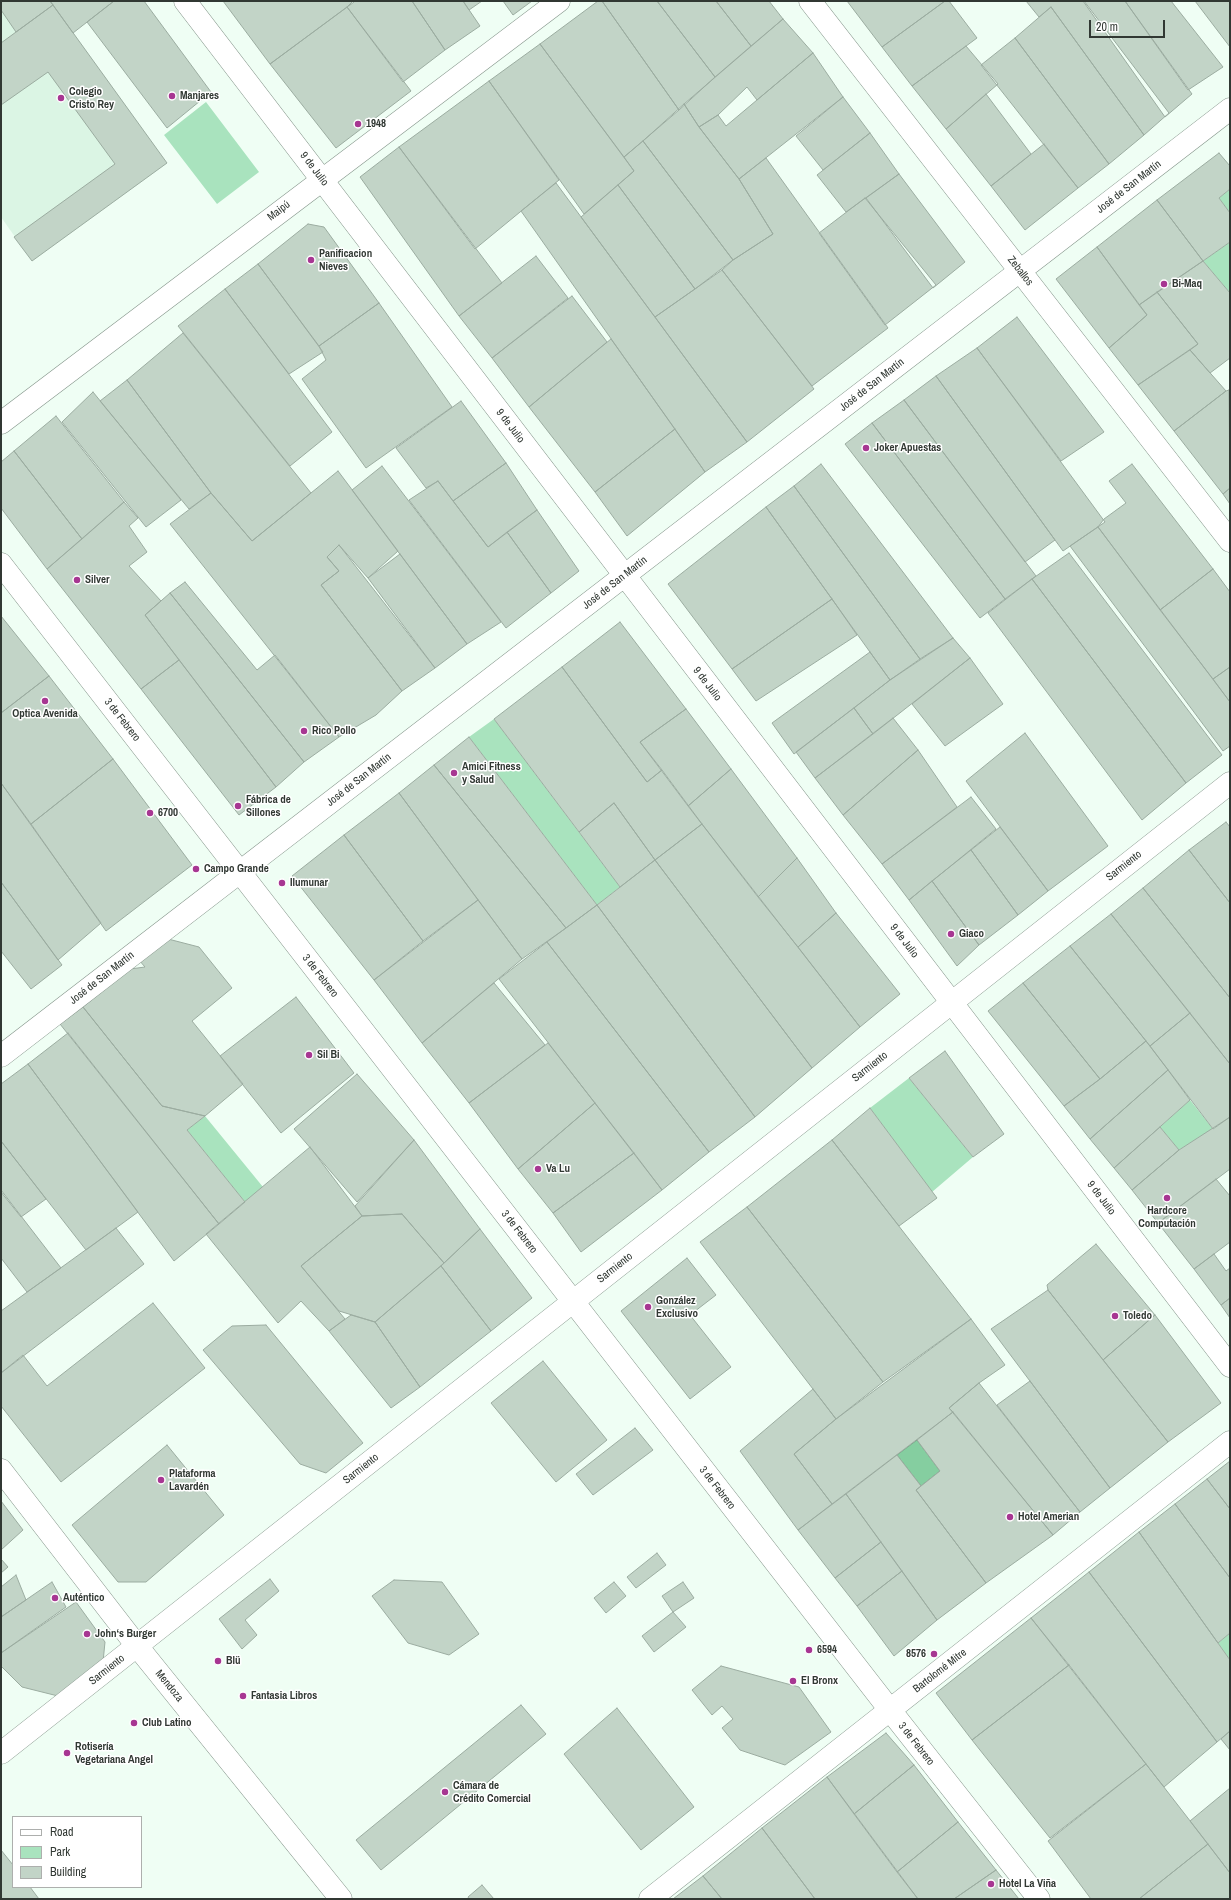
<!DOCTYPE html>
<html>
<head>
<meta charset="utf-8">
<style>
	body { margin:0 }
	#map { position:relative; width:1231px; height:1900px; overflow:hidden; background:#effef4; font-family:"Archivo Narrow",sans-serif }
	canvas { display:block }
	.frame { position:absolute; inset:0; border:2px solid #313833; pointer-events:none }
	.legend { position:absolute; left:12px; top:1816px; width:130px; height:72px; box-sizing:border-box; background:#fff; border:1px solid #adafad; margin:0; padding:5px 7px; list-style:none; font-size:12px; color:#313833 }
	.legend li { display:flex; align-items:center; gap:8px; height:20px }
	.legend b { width:20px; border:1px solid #adafad }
	.scale { position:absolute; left:1089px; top:20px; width:76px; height:18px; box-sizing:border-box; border:2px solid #313833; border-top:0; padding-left:5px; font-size:12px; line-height:14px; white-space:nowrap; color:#313833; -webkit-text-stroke:3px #fff; paint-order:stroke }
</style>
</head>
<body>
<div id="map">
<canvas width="1231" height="1900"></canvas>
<div class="frame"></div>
<ul class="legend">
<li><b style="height:5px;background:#fff"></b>Road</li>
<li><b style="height:11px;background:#a9e3be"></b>Park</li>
<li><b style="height:11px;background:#c2d4c7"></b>Building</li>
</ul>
<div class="scale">20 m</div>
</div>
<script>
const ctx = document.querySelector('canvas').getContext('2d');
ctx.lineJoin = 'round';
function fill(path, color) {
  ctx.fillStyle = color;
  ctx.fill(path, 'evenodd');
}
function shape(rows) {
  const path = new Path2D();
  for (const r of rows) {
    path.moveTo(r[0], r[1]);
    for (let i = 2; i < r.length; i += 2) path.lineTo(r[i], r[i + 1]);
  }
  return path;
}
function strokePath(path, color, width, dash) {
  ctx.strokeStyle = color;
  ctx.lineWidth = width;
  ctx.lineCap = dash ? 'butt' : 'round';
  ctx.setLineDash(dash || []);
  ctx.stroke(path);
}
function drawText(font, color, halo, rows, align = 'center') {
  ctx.font = font + ' "Archivo Narrow",sans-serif';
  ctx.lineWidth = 3;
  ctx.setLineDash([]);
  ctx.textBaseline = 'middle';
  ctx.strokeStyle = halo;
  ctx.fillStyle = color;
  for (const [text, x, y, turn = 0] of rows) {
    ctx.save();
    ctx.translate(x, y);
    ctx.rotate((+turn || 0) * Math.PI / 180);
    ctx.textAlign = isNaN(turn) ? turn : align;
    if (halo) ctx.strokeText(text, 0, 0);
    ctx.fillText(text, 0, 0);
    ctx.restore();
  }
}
fill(shape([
	[1,1,50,1,167,163,32,261,1,217]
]), '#dbf5e4');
fill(shape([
	[206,102,259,172,217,204,164,135],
	[1230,189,1230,213,1219,198],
	[1230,242,1230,293,1203,261],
	[494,719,620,887,597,905,469,737],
	[909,1078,973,1157,932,1192,870,1108],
	[1190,1100,1213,1129,1179,1150,1160,1127],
	[205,1116,263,1187,245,1202,187,1130],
	[1230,1633,1230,1660,1218,1643]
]), '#a9e3be');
const water = shape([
	[917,1440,940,1471,921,1486,897,1455,917,1440]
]);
fill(water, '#85cea0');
strokePath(water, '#6ca17f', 1);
const building = shape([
	[1,1,50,1,53,5,16,32,1,10,1,1],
	[50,1,114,1,73,33,50,1],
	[114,1,144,1,211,92,167,128,87,22,114,1],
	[223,1,353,1,354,2,270,64,223,1],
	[353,1,412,1,445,50,403,82,347,7,353,1],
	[412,1,463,1,480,26,445,50,412,1],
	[463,1,482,1,469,10,463,1],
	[503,1,532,1,513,15,503,1],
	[598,1,602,1,679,110,624,157,540,44,598,1],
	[602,1,657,1,715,77,679,110,602,1],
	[657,1,716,1,751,46,715,77,657,1],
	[716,1,769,1,783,19,751,46,716,1],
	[847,1,945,1,882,47,847,1],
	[945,1,949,1,977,38,912,86,882,47,945,1],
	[1026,1,1084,1,1169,113,1144,135,1051,7,1039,17,1026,1],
	[1083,1,1125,1,1192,94,1165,117,1083,1],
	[1125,1,1171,1,1223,67,1188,90,1125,1],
	[1195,1,1230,1,1230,47,1195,1],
	[53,5,167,163,32,261,14,237,115,164,48,72,1,105,1,43,53,5],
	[347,7,411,91,336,148,270,64,347,7],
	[1051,7,1144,135,1109,164,1015,38,1051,7],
	[783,19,813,53,757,100,747,87,718,115,699,127,684,104,783,19],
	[1015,38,1109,164,1078,188,981,65,1015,38],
	[540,44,634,171,584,214,489,81,540,44],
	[966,46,998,84,946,129,912,86,966,46],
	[813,53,843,97,739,179,699,127,718,115,726,126,813,53],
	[489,81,559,180,475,249,399,147,489,81],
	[986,94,1031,154,991,186,946,129,986,94],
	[843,97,870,133,823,170,796,136,843,97],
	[684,104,699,127,739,179,773,234,733,260,643,141,684,104],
	[870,133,899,174,846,212,817,175,870,133],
	[643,141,733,260,695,289,618,185,634,171,624,157,643,141],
	[1044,144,1078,188,1025,230,991,186,1044,144],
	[399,147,502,283,459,316,360,177,399,147],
	[1219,153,1230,166,1230,189,1219,198,1230,213,1230,242,1203,261,1157,200,1219,153],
	[766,158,888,328,812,386,722,270,733,260,773,234,739,179,766,158],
	[899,174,965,262,933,288,866,198,899,174],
	[556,183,747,442,705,472,521,211,556,183],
	[618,185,695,289,655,317,581,217,618,185],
	[865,198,936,285,885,325,819,233,865,198],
	[1157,200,1203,261,1139,305,1097,247,1157,200],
	[308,224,324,227,379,303,319,346,258,264,308,224],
	[1097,247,1147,315,1109,348,1056,279,1097,247],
	[536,256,568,298,492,358,459,316,536,256],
	[1203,261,1230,293,1230,358,1210,373,1190,350,1198,344,1157,292,1203,261],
	[258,264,323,352,289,374,225,289,258,264],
	[722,270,814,389,747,442,655,317,722,270],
	[225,289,332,432,290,466,178,326,225,289],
	[1157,292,1198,344,1138,385,1109,348,1147,315,1139,305,1157,292],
	[572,296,607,342,529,407,492,358,572,296],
	[379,303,452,407,366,468,302,379,326,360,319,346,379,303],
	[1017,317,1104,432,1061,461,977,348,1017,317],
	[183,333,311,493,252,541,211,493,127,380,183,333],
	[611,339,675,429,595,492,529,407,611,339],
	[977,348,1105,522,1063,551,936,376,977,348],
	[1190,350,1226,391,1174,431,1138,385,1190,350],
	[936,376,1055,540,1025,562,904,400,936,376],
	[127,380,211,493,189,509,100,401,127,380],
	[1229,390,1230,488,1223,494,1174,431,1226,391,1229,390],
	[93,392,181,500,146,527,62,422,93,392],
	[904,400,1036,576,1005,599,872,423,904,400],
	[461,401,506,463,453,501,438,481,426,488,396,448,461,401],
	[56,416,124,502,82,539,14,451,56,416],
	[872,423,1005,599,980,618,845,444,872,423],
	[675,429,705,472,627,536,595,492,675,429],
	[14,451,82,539,47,569,1,508,1,462,14,451],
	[506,463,537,510,488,547,453,501,506,463],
	[821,464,953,638,920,659,794,486,821,464],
	[1132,464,1213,569,1160,610,1098,527,1104,519,1126,503,1109,481,1132,464],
	[382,466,501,622,467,644,352,490,382,466],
	[338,471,398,551,368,578,339,545,327,557,339,571,321,585,402,691,376,715,339,737,170,524,211,493,252,541,338,471],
	[438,481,488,547,507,532,551,593,506,628,409,500,438,481],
	[794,486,920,659,890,680,766,507,794,486],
	[1230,488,1230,504,1223,494,1230,488],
	[124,502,138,518,129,526,147,552,129,566,161,601,145,615,179,660,141,689,47,569,124,502],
	[766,507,832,599,732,669,668,584,766,507],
	[537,510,579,571,551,593,507,532,537,510],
	[1098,527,1230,702,1230,746,1223,751,1070,546,1098,527],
	[339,545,435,668,402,691,321,585,339,571,327,557,339,545],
	[1069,553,1222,755,1186,783,1032,579,1069,553],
	[400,554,467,644,435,668,368,578,400,554],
	[1213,569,1230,592,1230,667,1213,679,1160,610,1213,569],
	[1032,579,1186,783,1142,820,988,613,1032,579],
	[185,582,257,670,275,655,339,737,304,762,170,593,185,582],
	[170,593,304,762,276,787,145,615,170,593],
	[832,599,857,635,756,701,732,669,832,599],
	[1,616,49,676,1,713,1,616],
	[620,622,686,709,640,742,662,770,647,782,562,667,620,622],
	[953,638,970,658,873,734,854,708,890,680,953,638],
	[870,652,890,680,794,754,772,723,870,652],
	[970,658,1003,704,945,746,912,704,970,658],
	[179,660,276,787,239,815,141,689,179,660],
	[562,667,647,782,662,770,702,824,655,860,614,803,579,832,494,719,562,667],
	[1230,667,1230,702,1213,679,1230,667],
	[49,676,113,759,31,824,1,783,1,713,49,676],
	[854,708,873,734,815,778,796,752,854,708],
	[686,709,731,769,688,806,640,742,686,709],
	[893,718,918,750,843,815,815,778,893,718],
	[1025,733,1108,846,1048,891,966,781,1025,733],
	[469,737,597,905,566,928,434,765,469,737],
	[918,750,957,807,882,864,843,815,918,750],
	[113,759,192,865,106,931,31,824,113,759],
	[434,765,566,928,522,959,399,793,434,765],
	[731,769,797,858,758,897,688,806,731,769],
	[1,783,101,923,58,960,1,882,1,783],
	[399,793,478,900,423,941,344,835,399,793],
	[971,797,996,829,909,900,882,864,971,797],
	[614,803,655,860,620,887,579,832,614,803],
	[1226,822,1230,827,1230,903,1189,850,1226,822],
	[702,824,860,1027,812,1068,655,860,702,824],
	[1000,827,1048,891,1018,915,971,850,1000,827],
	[344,835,423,941,374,980,292,876,344,835],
	[971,850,1018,915,979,945,932,881,971,850],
	[1189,850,1230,903,1230,998,1143,888,1189,850],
	[797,858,836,913,798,947,758,897,797,858],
	[655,860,812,1068,755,1117,597,905,655,860],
	[932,881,979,945,957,966,909,900,932,881],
	[1,882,62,965,31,989,1,951,1,882],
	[1143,888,1230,998,1230,1064,1111,914,1143,888],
	[478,900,522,959,422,1043,374,980,478,900],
	[597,905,755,1117,709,1152,547,942,597,905],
	[836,913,900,994,860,1027,798,947,836,913],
	[1111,914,1190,1013,1150,1046,1070,946,1111,914],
	[168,939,199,947,232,988,192,1021,243,1084,205,1116,162,1106,83,1007,130,969,145,967,139,960,168,939],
	[547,942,709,1152,662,1190,499,979,547,942],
	[1070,946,1146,1041,1100,1079,1023,983,1070,946],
	[494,983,545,1045,469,1103,422,1043,494,983],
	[1023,983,1100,1079,1064,1106,988,1011,1023,983],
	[296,997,354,1073,281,1133,220,1056,296,997],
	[83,1007,162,1106,205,1116,187,1130,245,1202,219,1224,60,1024,83,1007],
	[1190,1013,1230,1064,1230,1117,1213,1129,1150,1046,1190,1013],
	[68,1033,219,1224,174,1261,28,1064,68,1033],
	[1146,1041,1168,1070,1090,1139,1064,1106,1100,1079,1146,1041],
	[548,1043,595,1103,518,1169,469,1103,548,1043],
	[945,1051,1004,1134,973,1157,909,1078,945,1051],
	[28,1064,138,1212,86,1250,1,1141,1,1084,28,1064],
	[1168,1070,1190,1100,1114,1168,1090,1139,1168,1070],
	[357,1074,414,1140,357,1202,294,1129,357,1074],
	[595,1103,634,1153,553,1213,518,1169,595,1103],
	[870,1108,937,1198,899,1226,832,1140,870,1108],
	[1230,1117,1230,1169,1158,1223,1132,1190,1179,1150,1230,1117],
	[1160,1127,1179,1150,1132,1190,1114,1168,1160,1127],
	[414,1140,480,1229,444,1263,402,1214,362,1216,355,1206,414,1140],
	[832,1140,971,1319,883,1382,747,1207,832,1140],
	[1,1141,46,1199,21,1217,1,1192,1,1141],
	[310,1147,362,1216,301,1266,345,1319,329,1331,301,1301,278,1323,206,1234,310,1147],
	[634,1153,662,1190,581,1252,553,1213,634,1153],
	[1216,1179,1230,1196,1230,1242,1194,1269,1158,1223,1216,1179],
	[1,1190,61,1268,27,1292,1,1258,1,1190],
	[747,1207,883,1382,836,1419,700,1242,747,1207],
	[402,1214,444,1263,375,1322,339,1311,301,1266,362,1216,402,1214],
	[116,1228,144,1264,1,1373,1,1311,116,1228],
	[480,1229,532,1298,491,1331,441,1266,480,1229],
	[1096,1244,1155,1315,1103,1360,1048,1290,1047,1285,1096,1244],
	[1214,1254,1226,1271,1230,1268,1230,1298,1221,1305,1194,1269,1214,1254],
	[687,1258,716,1295,690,1315,731,1367,690,1399,621,1311,687,1258],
	[441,1266,491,1331,420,1387,375,1322,441,1266],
	[1048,1290,1168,1442,1110,1488,991,1329,1048,1290],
	[1230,1298,1230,1318,1221,1305,1230,1298],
	[153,1303,205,1368,61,1482,1,1406,1,1373,23,1355,47,1386,153,1303],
	[351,1315,375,1322,420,1387,391,1408,329,1331,351,1315],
	[1155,1315,1221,1403,1168,1442,1103,1360,1155,1315],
	[971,1319,1005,1365,979,1383,949,1408,953,1412,832,1504,794,1454,836,1419,971,1319],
	[266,1325,363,1443,326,1473,300,1464,203,1350,232,1326,266,1325],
	[543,1361,607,1440,556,1482,491,1403,543,1361],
	[1030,1381,1110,1488,1080,1512,997,1405,1030,1381],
	[979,1383,1080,1512,1053,1535,949,1408,979,1383],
	[813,1389,836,1419,794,1454,832,1504,798,1530,740,1451,813,1389],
	[953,1412,1053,1535,986,1583,916,1490,940,1471,917,1440,953,1412],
	[635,1428,653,1450,593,1495,576,1474,635,1428],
	[167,1445,224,1515,146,1582,118,1582,72,1525,167,1445],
	[897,1455,921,1486,916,1490,986,1583,937,1620,846,1494,897,1455],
	[1230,1461,1230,1509,1207,1479,1230,1461],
	[1207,1479,1230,1509,1230,1578,1175,1504,1207,1479],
	[846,1494,881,1542,835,1578,798,1530,846,1494],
	[1,1501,23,1530,1,1550,1,1501],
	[1175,1504,1230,1578,1230,1633,1218,1643,1139,1532,1175,1504],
	[1139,1532,1230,1660,1230,1731,1217,1742,1089,1572,1139,1532],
	[881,1542,902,1571,857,1606,835,1578,881,1542],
	[657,1553,666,1565,636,1588,627,1577,657,1553],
	[1,1559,8,1567,1,1573,1,1559],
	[902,1571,937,1620,894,1656,857,1606,902,1571],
	[1089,1572,1217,1742,1164,1787,1031,1618,1089,1572],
	[16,1575,26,1600,1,1617,1,1587,16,1575],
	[270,1579,279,1591,245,1620,257,1635,242,1649,219,1619,270,1579],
	[394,1580,442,1582,479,1634,449,1655,408,1643,372,1596,394,1580],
	[52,1582,66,1607,1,1653,1,1617,52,1582],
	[614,1582,626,1596,606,1613,594,1598,614,1582],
	[683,1582,694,1598,673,1612,662,1596,683,1582],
	[76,1602,105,1642,103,1662,58,1696,22,1687,1,1666,1,1653,76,1602],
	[673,1612,686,1627,654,1652,642,1636,673,1612],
	[1031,1618,1069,1665,972,1740,936,1693,1031,1618],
	[1069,1665,1146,1764,1050,1838,972,1740,1069,1665],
	[721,1666,799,1687,831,1732,785,1765,740,1750,722,1728,733,1719,722,1706,712,1715,692,1690,721,1666],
	[521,1705,546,1734,381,1870,356,1840,521,1705],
	[617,1708,694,1807,641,1850,564,1754,617,1708],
	[1230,1731,1230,1750,1221,1739,1230,1731],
	[886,1733,914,1765,854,1814,827,1777,886,1733],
	[1146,1764,1208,1844,1139,1899,1091,1899,1048,1841,1146,1764],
	[914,1765,958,1822,897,1872,854,1814,914,1765],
	[827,1777,918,1899,815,1899,762,1828,827,1777],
	[1230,1788,1230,1873,1190,1821,1230,1788],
	[958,1822,996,1870,954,1899,918,1899,897,1872,958,1822],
	[762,1828,815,1899,722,1899,703,1876,762,1828],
	[1208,1844,1230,1873,1230,1899,1139,1899,1208,1844],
	[1,1850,13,1865,13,1887,30,1887,39,1899,1,1899,1,1850],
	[996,1870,1019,1899,954,1899,996,1870],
	[703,1876,722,1899,673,1899,703,1876],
	[482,1885,494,1899,469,1899,468,1897,482,1885]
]);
fill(building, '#c2d4c7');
strokePath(building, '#9baca0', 1);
const minor = shape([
	[185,1,1230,1366],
	[810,1,1230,541],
	[1,564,890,1710,1039,1899],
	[1,1056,1230,109],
	[1,1753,1230,783],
	[650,1899,1230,1442]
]);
const major = shape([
	[1,423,559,1],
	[1,1470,137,1646,341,1899]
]);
strokePath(minor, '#829388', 23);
strokePath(major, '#829388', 23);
strokePath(minor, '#fff', 22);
strokePath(major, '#fff', 22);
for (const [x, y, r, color] of [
	[172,96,4,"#a73692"],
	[61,98,4,"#a73692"],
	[358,124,4,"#a73692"],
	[311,260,4,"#a73692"],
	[1164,284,4,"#a73692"],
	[866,448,4,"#a73692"],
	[77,580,4,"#a73692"],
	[45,701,4,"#a73692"],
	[304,731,4,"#a73692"],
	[454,773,4,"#a73692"],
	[238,806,4,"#a73692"],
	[150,813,4,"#a73692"],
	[196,869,4,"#a73692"],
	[282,883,4,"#a73692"],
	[951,934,4,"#a73692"],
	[309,1055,4,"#a73692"],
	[538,1169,4,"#a73692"],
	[1167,1198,4,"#a73692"],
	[648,1307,4,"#a73692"],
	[1115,1316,4,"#a73692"],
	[161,1480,4,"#a73692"],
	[1010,1517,4,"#a73692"],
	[55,1598,4,"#a73692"],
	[87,1634,4,"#a73692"],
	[809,1650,4,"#a73692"],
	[934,1654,4,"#a73692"],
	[218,1661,4,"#a73692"],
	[793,1681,4,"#a73692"],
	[243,1696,4,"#a73692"],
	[134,1723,4,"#a73692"],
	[67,1753,4,"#a73692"],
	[445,1792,4,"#a73692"],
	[991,1884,4,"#a73692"]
]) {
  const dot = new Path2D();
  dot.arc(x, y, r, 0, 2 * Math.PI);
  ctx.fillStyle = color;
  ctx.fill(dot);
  strokePath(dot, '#fff', 1.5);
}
drawText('bold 11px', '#313833', '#fff', [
	["Colegio",69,92],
	["Cristo Rey",69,105],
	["Manjares",180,96],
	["1948",366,124],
	["Panificacion",319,254],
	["Nieves",319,267],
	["Bi-Maq",1172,284],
	["Joker Apuestas",874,448],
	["Silver",85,580],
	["Optica Avenida",45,714,"center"],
	["Rico Pollo",312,731],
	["Amici Fitness",462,767],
	["y Salud",462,780],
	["Fábrica de",246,800],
	["Sillones",246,813],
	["6700",158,813],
	["Campo Grande",204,869],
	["Ilumunar",290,883],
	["Giaco",959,934],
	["Sil Bi",317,1055],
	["Va Lu",546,1169],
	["Hardcore",1167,1211,"center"],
	["Computación",1167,1224,"center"],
	["González",656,1301],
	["Exclusivo",656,1314],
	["Toledo",1123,1316],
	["Plataforma",169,1474],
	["Lavardén",169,1487],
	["Hotel Amerian",1018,1517],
	["Auténtico",63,1598],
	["John‘s Burger",95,1634],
	["6594",817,1650],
	["8576",926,1654,"right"],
	["Blü",226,1661],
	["El Bronx",801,1681],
	["Fantasia Libros",251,1696],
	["Club Latino",142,1723],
	["Rotisería",75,1747],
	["Vegetariana Angel",75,1760],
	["Cámara de",453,1786],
	["Crédito Comercial",453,1799],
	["Hotel La Viña",999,1884]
], 'left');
drawText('11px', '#313833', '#fff', [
	["9 de Julio",314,169,53],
	["José de San Martín",1129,187,-38],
	["Maipú",279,211,-37],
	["Zeballos",1020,271,52],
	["José de San Martín",872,385,-38],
	["9 de Julio",510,426,53],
	["José de San Martín",615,583,-38],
	["9 de Julio",707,684,53],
	["3 de Febrero",122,720,52],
	["José de San Martín",359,780,-38],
	["Sarmiento",1124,866,-38],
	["9 de Julio",904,941,53],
	["3 de Febrero",320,976,52],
	["José de San Martín",102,978,-38],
	["Sarmiento",870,1067,-38],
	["9 de Julio",1101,1198,53],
	["3 de Febrero",519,1232,52],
	["Sarmiento",615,1268,-38],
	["Sarmiento",361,1469,-38],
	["3 de Febrero",717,1488,52],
	["Sarmiento",107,1670,-38],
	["Bartolomé Mitre",940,1671,-38],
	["Mendoza",169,1686,51],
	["3 de Febrero",916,1744,52]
]);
</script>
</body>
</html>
